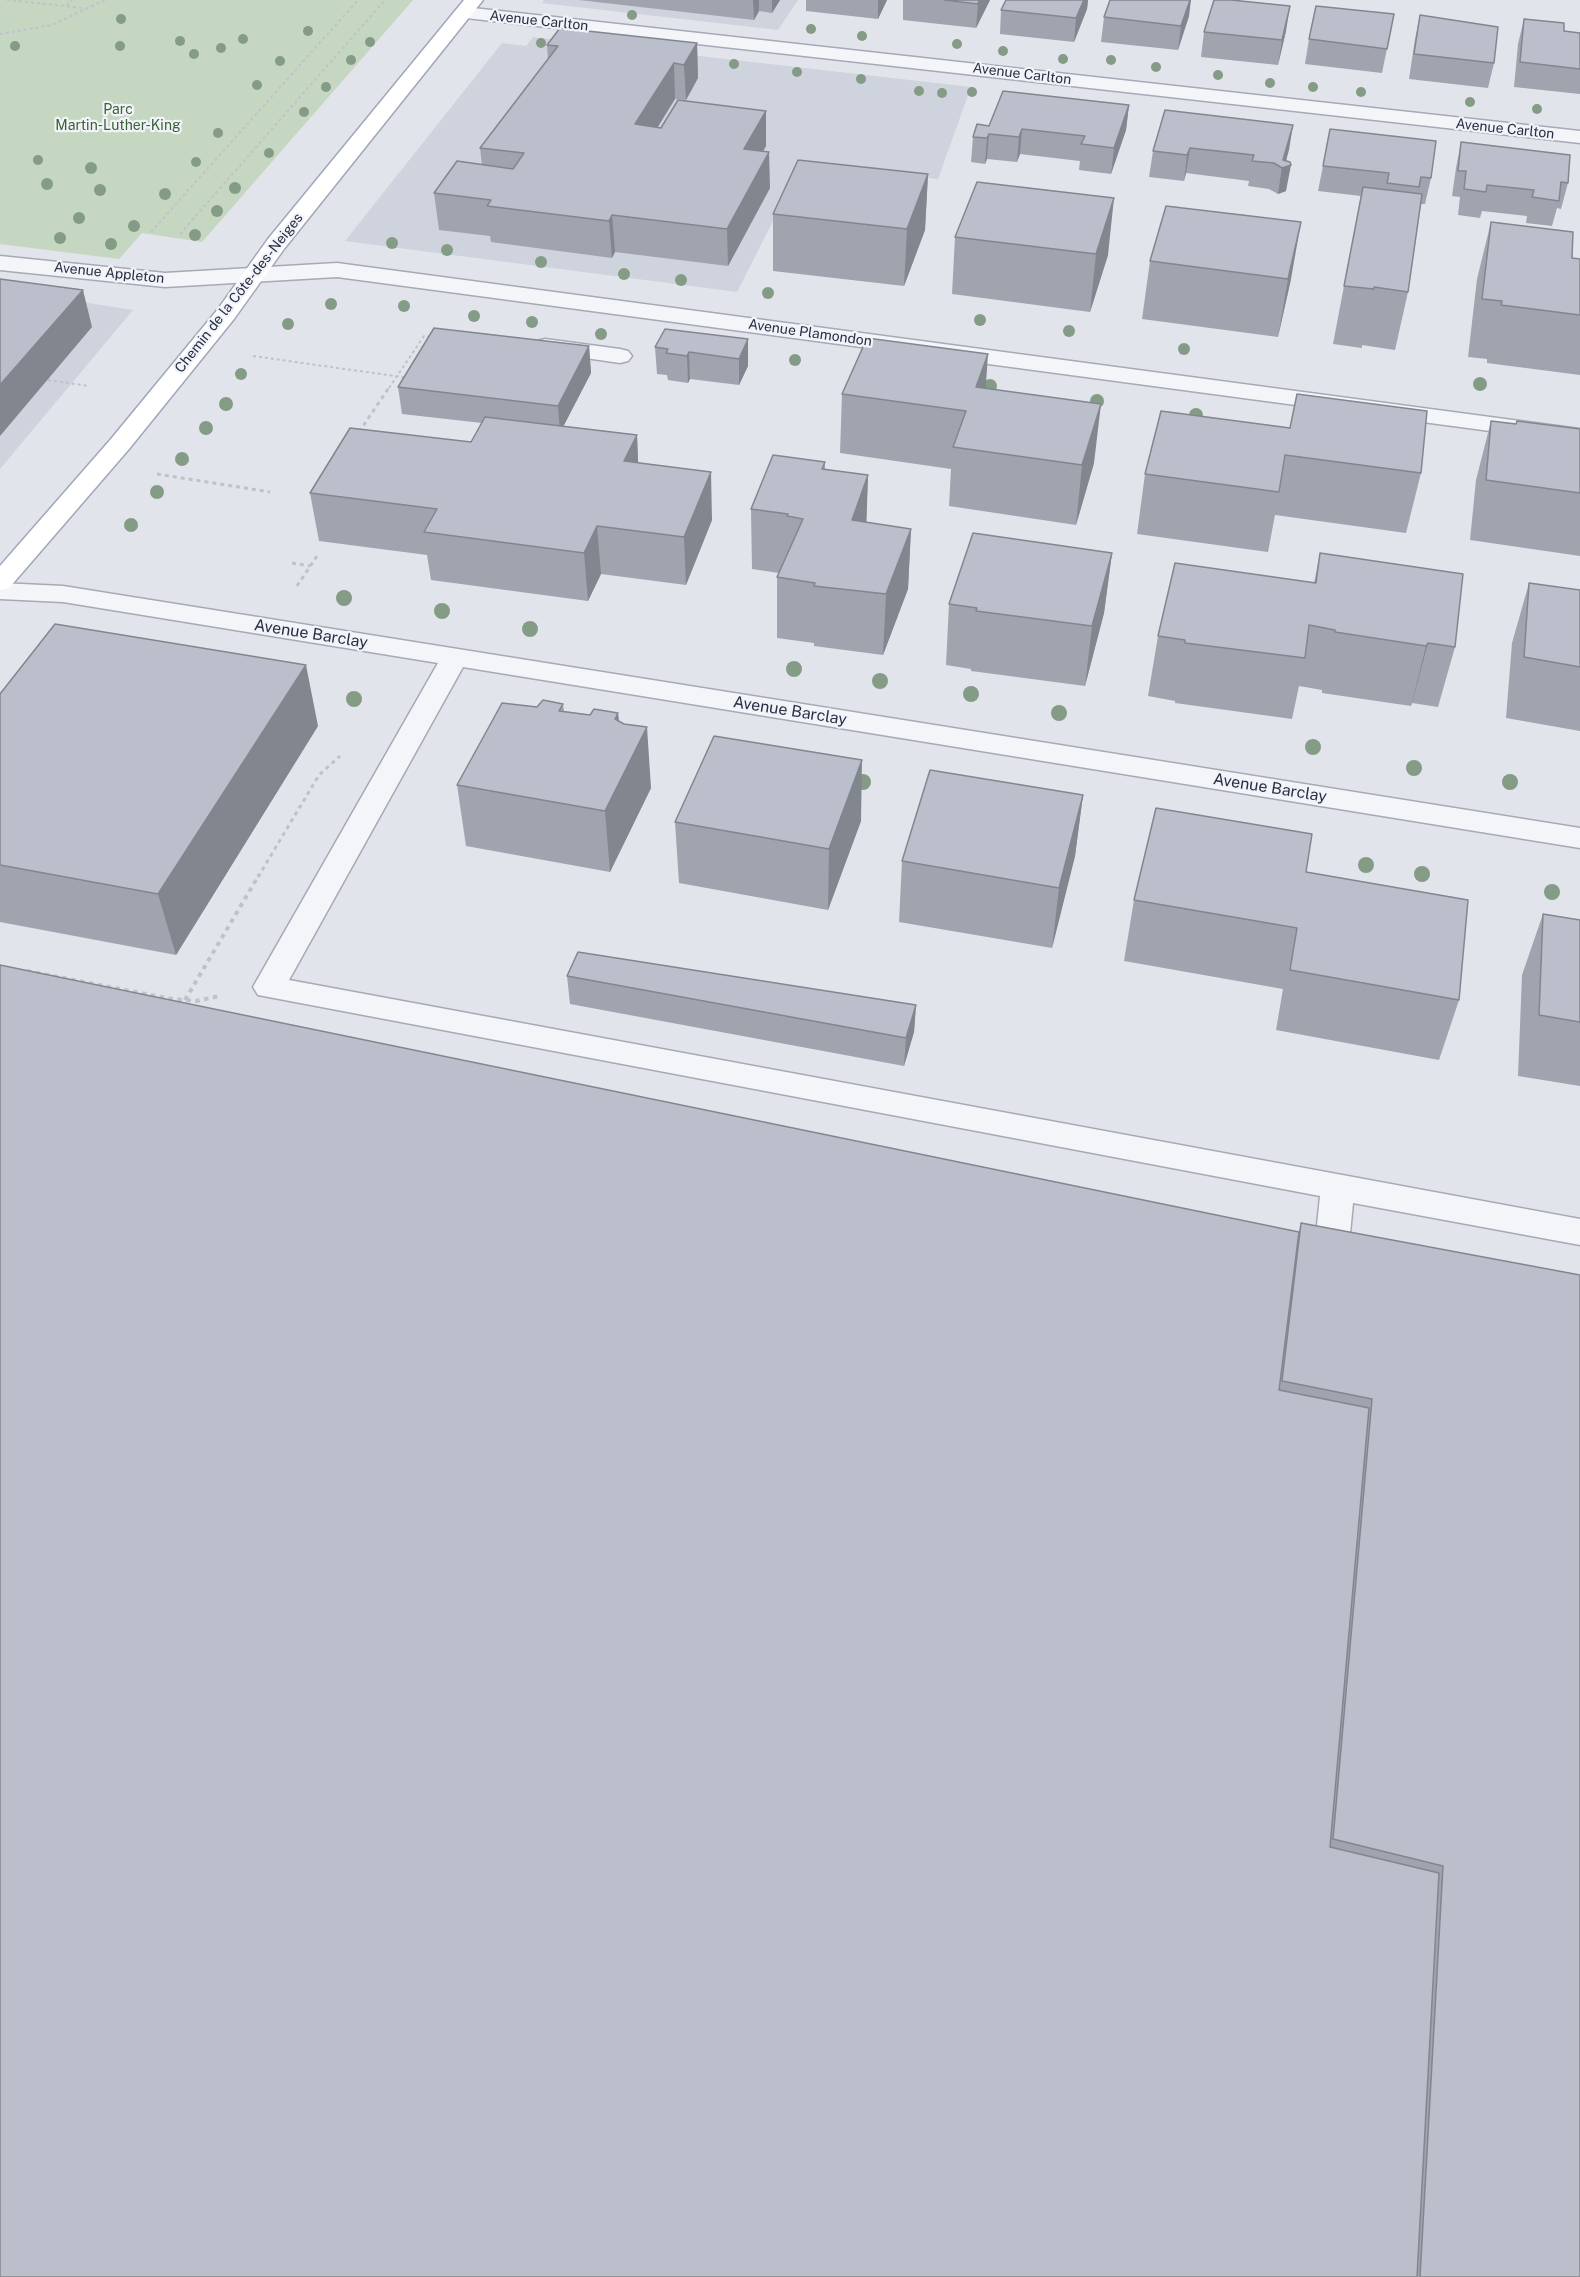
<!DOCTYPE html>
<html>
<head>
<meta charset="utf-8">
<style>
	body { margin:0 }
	canvas { display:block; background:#e1e4eb }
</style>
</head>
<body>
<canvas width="1580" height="2277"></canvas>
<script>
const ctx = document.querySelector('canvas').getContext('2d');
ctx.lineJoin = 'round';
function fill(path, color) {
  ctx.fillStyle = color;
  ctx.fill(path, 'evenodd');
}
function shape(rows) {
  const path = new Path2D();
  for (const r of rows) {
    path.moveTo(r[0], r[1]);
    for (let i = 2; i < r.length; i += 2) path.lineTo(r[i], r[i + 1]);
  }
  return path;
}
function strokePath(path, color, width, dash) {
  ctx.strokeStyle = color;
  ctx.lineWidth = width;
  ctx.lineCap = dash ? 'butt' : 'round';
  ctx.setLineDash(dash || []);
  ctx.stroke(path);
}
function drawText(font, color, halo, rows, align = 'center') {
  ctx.font = font + ' "Public Sans",sans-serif';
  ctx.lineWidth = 4.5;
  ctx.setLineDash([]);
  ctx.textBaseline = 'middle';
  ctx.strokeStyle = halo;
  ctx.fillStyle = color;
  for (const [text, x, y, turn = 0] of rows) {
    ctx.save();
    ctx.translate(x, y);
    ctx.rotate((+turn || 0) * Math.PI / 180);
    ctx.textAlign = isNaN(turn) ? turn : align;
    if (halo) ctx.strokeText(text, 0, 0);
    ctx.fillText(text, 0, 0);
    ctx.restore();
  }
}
fill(shape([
	[544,0,798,0,778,30,542,3],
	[533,37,971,87,938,179,802,164,737,292,345,241,502,43,526,46],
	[0,289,133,310,0,469]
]), '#ced3dd');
fill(shape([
	[0,0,413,0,202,242,142,233,119,259,0,244]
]), '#c5d6c1');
const minor = shape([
	[464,7,1580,131,1580,143,457,17,455,13,457,9,464,7],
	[0,256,165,273,337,263,1580,429,1580,443,337,277,165,287,0,270,0,256],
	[545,339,620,349,628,351,632,356,628,361,620,363,537,351,534,346,537,341,545,339],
	[0,583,63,586,1580,828,1580,848,463,667,289,980,1580,1219,1580,1245,1353,1203,1346,1274,1341,1284,1329,1288,1317,1284,1312,1274,1320,1196,258,995,253,987,438,663,63,602,0,599,0,583]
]);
const major = shape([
	[464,0,483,0,284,249,234,319,129,449,9,588,0,590,0,566,111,439,218,309,268,239,464,0]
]);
strokePath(minor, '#a5aab6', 3);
strokePath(major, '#9fa7b8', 3);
strokePath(shape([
	[7,0,66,6,72,0],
	[67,6,89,9],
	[0,34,52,25,105,0],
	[151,232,358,0],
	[180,234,385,0],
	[253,356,409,378],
	[48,380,89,386],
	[389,388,424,336,432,337]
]), '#bfc2ca', 2, [3, 3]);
strokePath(shape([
	[359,432,390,386],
	[157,474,270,492],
	[292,563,310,566],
	[297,586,317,556],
	[258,877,319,775,340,756]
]), '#bfc2ca', 3, [4, 4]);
strokePath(shape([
	[27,971,172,999,196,1001,220,996],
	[185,1000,259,875]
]), '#bfc2ca', 4, [4.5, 4.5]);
fill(minor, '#f4f5f9');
fill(major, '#fff');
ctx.fillStyle = '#849c86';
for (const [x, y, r] of [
	[632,15,5],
	[121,19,5],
	[811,29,5],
	[308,31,5],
	[862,36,5],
	[243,39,5],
	[180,41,5],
	[370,42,5],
	[541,43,5],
	[957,44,5],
	[15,46,5],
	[120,46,5],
	[221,48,5],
	[1003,51,5],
	[194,54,5],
	[1063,59,5],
	[351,60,5],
	[1111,60,5],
	[280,61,5],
	[734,64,5],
	[1156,67,5],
	[797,72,5],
	[1218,75,5],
	[861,79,5],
	[1270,83,5],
	[257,85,5],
	[326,87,5],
	[1313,87,5],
	[919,91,5],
	[972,92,5],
	[1361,92,5],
	[942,93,5],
	[1470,102,5],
	[1537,109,5],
	[304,112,5],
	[218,133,5],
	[269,153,5],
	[38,160,5],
	[196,162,5],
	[91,168,6],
	[47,184,6],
	[235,188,6],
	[100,190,6],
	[165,194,6],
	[217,211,6],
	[79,218,6],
	[134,226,6],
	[195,235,6],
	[60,238,6],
	[392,243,6],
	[111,244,6],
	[447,250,6],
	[541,262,6],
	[624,274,6],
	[681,280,6],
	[768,293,6],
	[331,304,6],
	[404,306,6],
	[474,316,6],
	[980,320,6],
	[532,322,6],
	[288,324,6],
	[1069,331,6],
	[601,334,6],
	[1184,349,6],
	[795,360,6],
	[241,374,6],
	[1480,384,7],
	[990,386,7],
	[1097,401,7],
	[226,404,7],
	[1196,415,7],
	[206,428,7],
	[182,459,7],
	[157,492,7],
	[131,525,7],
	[344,598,8],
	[442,611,8],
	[530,629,8],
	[794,669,8],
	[880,681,8],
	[971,694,8],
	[354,699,8],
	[1059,713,8],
	[1313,747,8],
	[1414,768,8],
	[863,782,8],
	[1510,782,8],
	[1366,865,8],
	[1422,874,8],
	[1552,892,8]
]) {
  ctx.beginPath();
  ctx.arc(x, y, r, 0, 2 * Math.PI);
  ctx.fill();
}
fill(shape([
	[579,0,780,0,772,13,759,11,754,20],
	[806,0,887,0,878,19,806,11],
	[903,0,990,0,976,28,903,20],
	[1006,0,1088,0,1087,9,1074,42,1000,34,1001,10],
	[1394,14,1382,73,1305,64,1309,39],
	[1420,15,1494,63,1488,88,1409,79,1415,39],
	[1189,16,1178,50,1101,42,1104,17],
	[1524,19,1564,31,1580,33,1580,94,1514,87,1518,44],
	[1286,31,1278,65,1201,57,1204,32],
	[697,43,698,78,686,100,675,99,658,127,661,128,766,111,766,146,763,151,770,188,728,266,615,252,612,258,491,242,490,236,439,230,434,193,482,165,480,148,548,59,547,45],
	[1129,105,1126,130,1111,174,1079,170,1080,161,1020,154,1017,162,987,159,985,164,971,162,973,137,989,126],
	[1293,125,1286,161,1286,191,1278,194,1269,189,1248,186,1249,181,1186,173,1184,181,1149,177,1153,151],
	[1461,142,1568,183,1561,209,1557,208,1552,226,1526,223,1527,216,1482,211,1480,218,1458,215,1460,197,1452,196,1456,168],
	[1323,166,1431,178,1425,204,1421,204,1408,292,1395,350,1362,345,1362,348,1333,344,1361,196,1318,191],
	[928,174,925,230,904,286,773,271,773,214],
	[1491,222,1572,258,1580,259,1580,375,1487,363,1487,359,1468,357,1477,279],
	[955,237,1108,255,1090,312,952,294],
	[1150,261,1291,279,1278,337,1142,319],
	[748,339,748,366,739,385,690,379,688,383,668,380,667,375,657,374,655,347],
	[589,346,591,373,563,426,637,435,638,463,712,520,686,585,601,574,588,601,431,580,427,555,319,541,310,493,471,442,482,423,402,414,398,387],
	[986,388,1094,463,1076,525,949,506,951,469,840,453,842,394],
	[1161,411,1421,473,1406,533,1275,515,1268,552,1137,534,1145,474],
	[1491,421,1516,424,1580,429,1580,556,1470,540,1476,480],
	[825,462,825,470,868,475,866,522,911,529,908,589,883,655,814,646,814,643,777,638,777,577,779,573,752,569,751,509],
	[1112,553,1104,613,1085,686,971,671,971,669,946,665,949,604],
	[1320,553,1455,647,1438,707,1412,703,1411,706,1322,693,1322,690,1299,686,1292,719,1175,703,1175,701,1148,696,1158,636,1314,583],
	[1529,583,1580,590,1580,731,1506,718,1512,643],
	[0,694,318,726,176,955,0,922],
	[563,704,564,711,590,715,618,713,619,721,651,788,610,872,466,846,457,785,537,707],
	[1083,795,1075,856,1052,948,899,922,902,861],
	[861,821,828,910,679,883,675,822],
	[1306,872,1459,1000,1439,1060,1276,1030,1283,989,1124,961,1134,900],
	[1543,914,1580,920,1580,1086,1518,1076,1522,975],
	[567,976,916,1005,914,1032,904,1066,570,1004],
	[1301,1223,1580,1275,1580,2277,0,2277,1299,1232]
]), '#a0a4af');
fill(shape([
	[753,0,759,0,759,11,754,20],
	[772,0,780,0,772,13],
	[878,0,887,0,878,19],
	[979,0,990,0,976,28,978,4],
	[1084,0,1088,0,1087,9,1074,42,1076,18],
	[1190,0,1191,0,1189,16,1178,50,1181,26],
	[1290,6,1286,31,1278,65,1282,40],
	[697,43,698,78,686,100,684,65],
	[674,63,675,99,637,160,635,124],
	[1129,105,1126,130,1111,174,1114,148],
	[766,111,766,146,744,185,744,149],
	[1293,125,1289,150,1284,168,1291,165,1286,191,1278,194,1283,160],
	[1022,129,1020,154,1017,162,1019,137],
	[989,134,987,159,985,164,987,138],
	[1190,148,1186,173,1184,181,1187,155],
	[769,152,770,188,728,266,727,229],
	[928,174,925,230,904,286,907,229],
	[1114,198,1108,255,1090,312,1096,254],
	[612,215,615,252,612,258,609,221],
	[1301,222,1291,279,1278,337,1288,279],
	[83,290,92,327,0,436,0,385],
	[748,339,748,366,739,385,739,359],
	[589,346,591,373,560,433,558,406],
	[689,352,690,379,688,383,687,356],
	[988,354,984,413,976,387],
	[1101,404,1094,463,1076,525,1082,465],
	[637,435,639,483,624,461],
	[711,472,712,520,686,585,684,537],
	[868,475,866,535,852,520],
	[597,526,601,574,588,601,584,553],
	[911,529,908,589,883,655,886,594],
	[1112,553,1104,613,1085,686,1092,626],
	[1428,643,1412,703,1411,706,1426,646],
	[306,665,318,726,176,955,158,894],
	[618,713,623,774,615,719],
	[647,727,651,788,610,872,605,811],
	[862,760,861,821,828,910,829,849],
	[1083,795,1075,856,1052,948,1059,888],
	[916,1005,914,1032,904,1066,906,1038]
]), '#82868e');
const building = shape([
	[944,0,979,0,978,4,944,0],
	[1006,0,1084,0,1076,18,1001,10,1006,0],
	[1110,0,1190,0,1181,26,1104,17,1110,0],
	[1214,0,1231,0,1290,6,1282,40,1204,32,1214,0],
	[1316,6,1394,14,1387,49,1309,39,1316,6],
	[1420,15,1498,27,1494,63,1414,54,1420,15],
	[1524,19,1564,23,1564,31,1580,33,1580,69,1520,62,1524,19],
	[560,28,697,43,684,65,674,63,635,124,661,128,678,100,766,111,744,149,769,152,727,229,612,215,609,221,487,206,491,200,434,193,457,161,513,169,524,153,480,148,558,46,547,45,560,28],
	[1003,91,1129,105,1114,148,1081,144,1085,136,1022,129,1019,137,989,134,987,138,973,137,977,124,989,126,1003,91],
	[1165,110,1293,125,1283,160,1290,162,1291,165,1282,168,1274,163,1252,161,1254,155,1190,148,1187,155,1153,151,1165,110],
	[1330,129,1436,141,1431,178,1421,177,1419,187,1387,183,1389,173,1323,166,1330,129],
	[1461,142,1570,155,1568,183,1561,182,1559,201,1532,197,1534,190,1487,185,1486,192,1464,189,1466,171,1458,171,1461,142],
	[798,160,928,174,907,229,773,214,798,160],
	[977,182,1114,198,1096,254,955,237,977,182],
	[1363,187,1422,194,1408,292,1374,287,1374,289,1344,286,1363,187],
	[1166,206,1301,222,1288,279,1150,261,1166,206],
	[1491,222,1573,232,1572,258,1580,259,1580,315,1501,305,1502,301,1482,299,1491,222],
	[0,279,83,290,0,385,0,279],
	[434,328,589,346,558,406,398,387,434,328],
	[665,329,748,339,739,359,689,352,687,356,666,353,668,349,655,347,665,329],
	[867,338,988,354,976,387,1101,404,1082,465,953,447,966,411,842,394,867,338],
	[1297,394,1427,411,1421,473,1285,455,1279,492,1145,474,1161,411,1290,428,1297,394],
	[485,417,637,435,624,461,711,472,684,537,597,526,584,553,424,532,437,509,310,493,350,428,471,442,485,417],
	[1491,421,1516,424,1517,421,1580,429,1580,493,1486,480,1491,421],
	[773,455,825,462,822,469,868,475,852,520,911,529,886,594,814,586,815,583,777,577,803,519,787,516,788,514,751,509,773,455],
	[973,533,1112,553,1092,626,976,611,977,608,949,604,973,533],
	[1320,553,1463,574,1455,647,1428,643,1426,646,1335,632,1335,630,1309,625,1305,658,1185,643,1185,640,1158,636,1175,563,1316,583,1320,553],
	[1529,583,1580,590,1580,667,1524,657,1529,583],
	[55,624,306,665,158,894,0,865,0,694,55,624],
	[543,700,563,704,559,711,590,715,594,709,618,713,615,719,624,724,647,727,605,811,457,785,502,703,537,707,543,700],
	[714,736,862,760,829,849,675,822,714,736],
	[930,770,1083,795,1059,888,902,861,930,770],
	[1156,808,1312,834,1306,872,1468,900,1459,1000,1290,970,1297,928,1134,900,1156,808],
	[1543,914,1580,920,1580,1022,1539,1015,1543,914],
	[578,952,916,1005,906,1038,567,976,578,952],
	[0,965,1299,1232,1279,1390,1369,1408,1330,1847,1439,1873,1417,2277,0,2277,0,965],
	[1301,1223,1580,1275,1580,2277,1420,2277,1443,1866,1333,1839,1372,1399,1282,1381,1301,1223]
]);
fill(building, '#babfcb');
strokePath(building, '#82868e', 1.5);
drawText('14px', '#273045', '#f1f3f8', [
	["Avenue Carlton",539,21,6],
	["Avenue Carlton",1022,74,7],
	["Avenue Carlton",1505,129,6],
	["Avenue Appleton",109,273,6],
	["Chemin de la Côte-des-Neiges",239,293,-52],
	["Avenue Plamondon",810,333,8]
]);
drawText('14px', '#386233', '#f1f3f8', [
	["Parc",118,110],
	["Martin-Luther-King",118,126]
]);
drawText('16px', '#273045', '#f1f3f8', [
	["Avenue Barclay",311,634,9],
	["Avenue Barclay",790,711,9],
	["Avenue Barclay",1270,788,9]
]);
</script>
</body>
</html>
